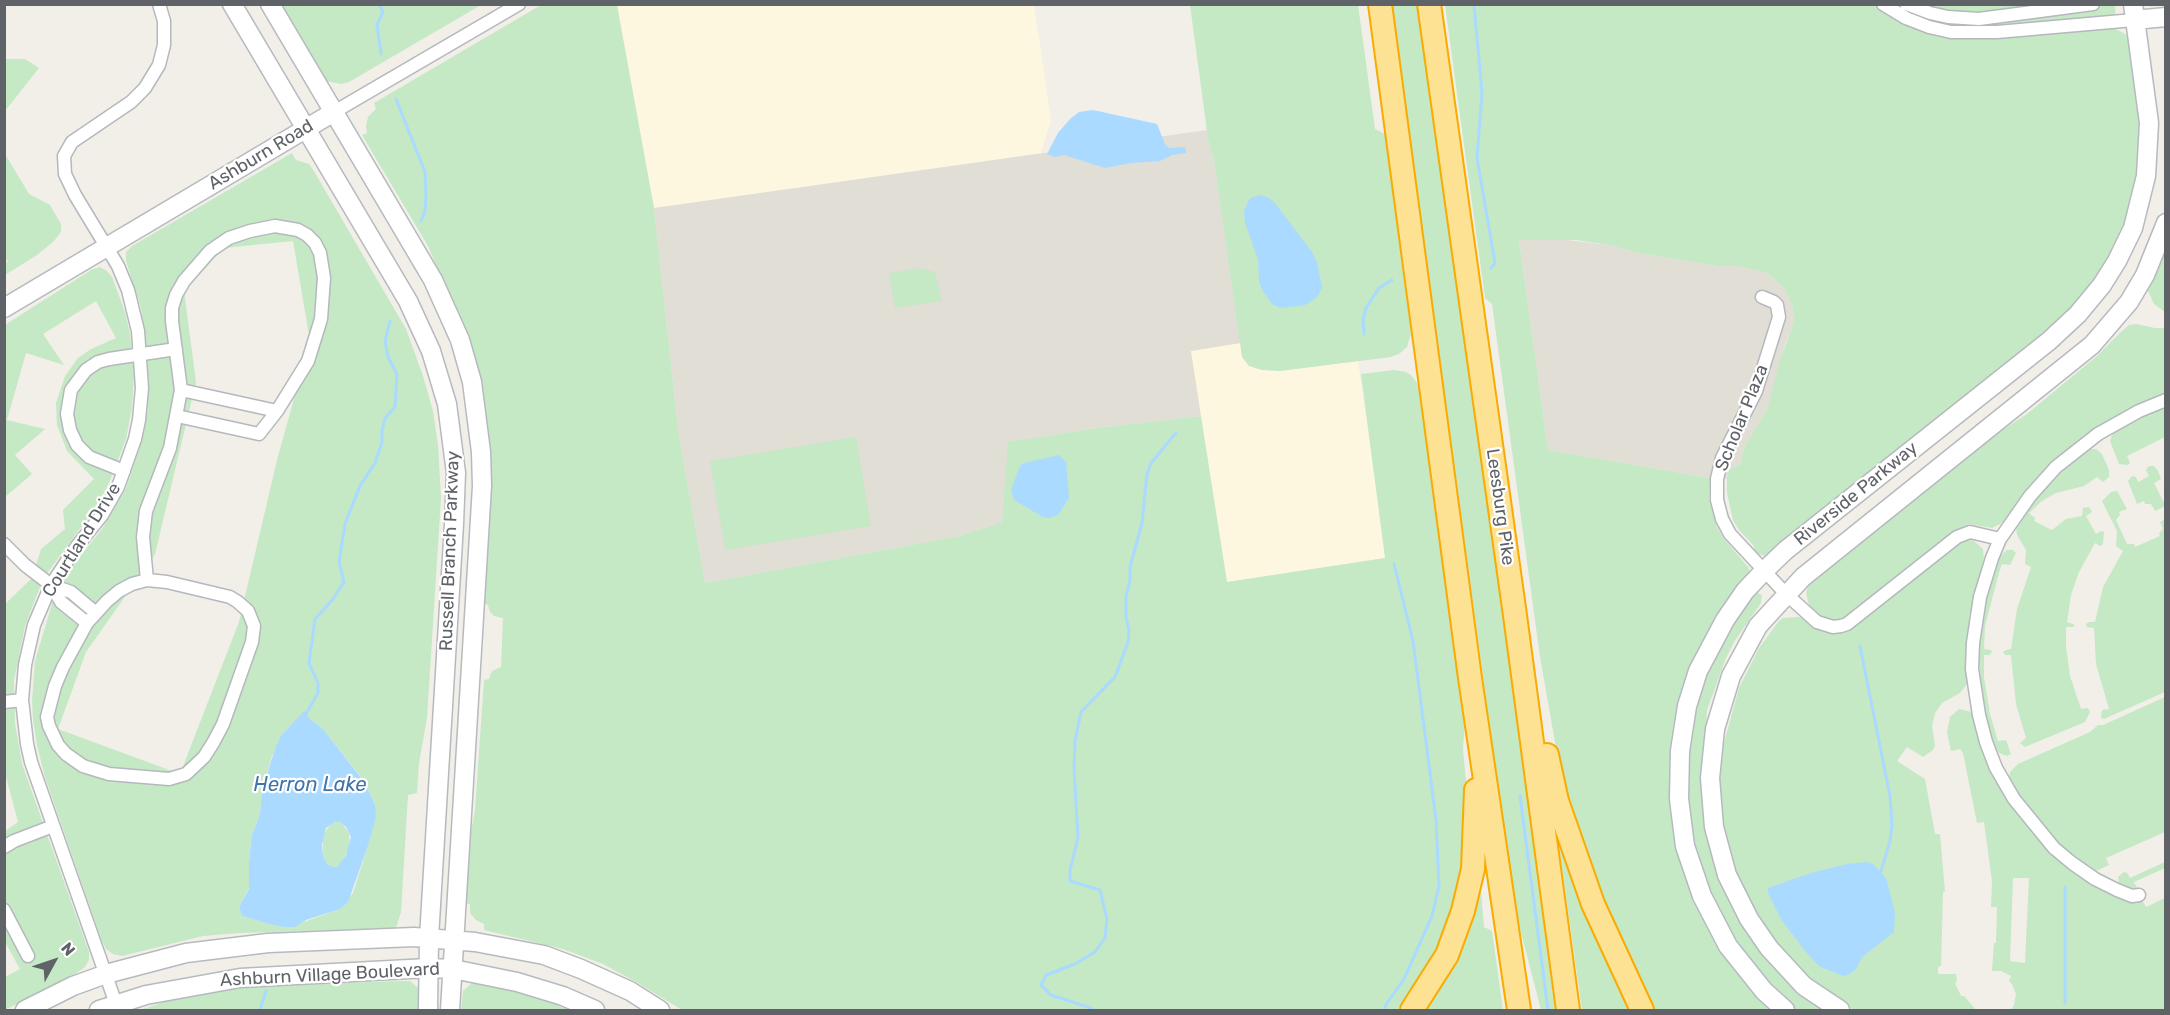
<!DOCTYPE html>
<html>
<head>
<meta charset="utf-8">
<style>
	body { margin:0 }
	#map { position:relative; width:2170px; height:1015px; overflow:hidden; background:#f1efe8; font-family:Rubik,sans-serif }
	canvas { display:block }
	.frame { position:absolute; inset:0; border:6px solid #5f6368; pointer-events:none }
	.north { position:absolute; left:24px; top:931px; width:60px; height:60px; -webkit-text-stroke:4px #fff; paint-order:stroke; rotate:50deg; font-size:16px; font-weight:700; line-height:24px; text-align:center; color:#5f6368 }
	.north::after { content:''; display:block; margin:auto; width:21px; height:27px; background:#5f6368; clip-path:polygon(50% 0,100% 100%,50% 72%,0 100%) }
</style>
</head>
<body>
<div id="map">
<canvas width="2170" height="1015"></canvas>
<div class="frame"></div>
<div class="north">N</div>
</div>
<script>
const ctx = document.querySelector('canvas').getContext('2d');
ctx.lineJoin = 'round';
function fill(path, color) {
  ctx.fillStyle = color;
  ctx.fill(path, 'evenodd');
}
function shape(rows) {
  const path = new Path2D();
  for (const r of rows) {
    path.moveTo(r[0], r[1]);
    for (let i = 2; i < r.length; i += 2) path.lineTo(r[i], r[i + 1]);
  }
  return path;
}
function strokePath(path, color, width, dash) {
  ctx.strokeStyle = color;
  ctx.lineWidth = width;
  ctx.lineCap = dash ? 'butt' : 'round';
  ctx.setLineDash(dash || []);
  ctx.stroke(path);
}
function drawText(font, color, halo, rows, align = 'center') {
  ctx.font = font + ' Rubik,sans-serif';
  ctx.lineWidth = 4.5;
  ctx.setLineDash([]);
  ctx.textBaseline = 'middle';
  ctx.strokeStyle = halo;
  ctx.fillStyle = color;
  for (const [text, x, y, turn = 0] of rows) {
    ctx.save();
    ctx.translate(x, y);
    ctx.rotate((+turn || 0) * Math.PI / 180);
    ctx.textAlign = isNaN(turn) ? turn : align;
    if (halo) ctx.strokeText(text, 0, 0);
    ctx.fillText(text, 0, 0);
    ctx.restore();
  }
}
fill(shape([
	[617,5,1034,5,1051,120,1041,153,654,208],
	[1241,343,1242,357,1249,366,1262,370,1280,371,1358,361,1386,558,1227,582,1190,351]
]), '#fef7e0');
fill(shape([
	[1207,130,1209,146,1214,160,1241,343,1191,351,1201,416,1089,429,1009,442,1002,522,960,536,705,583,678,429,654,208],
	[1558,239,1610,245,1634,252,1716,266,1738,266,1767,273,1785,289,1792,305,1794,319,1791,331,1785,345,1767,410,1746,444,1742,455,1742,463,1729,469,1727,479,1710,478,1548,450,1519,240]
]), '#e1ded6');
fill(shape([
	[2115,4,2116,29,2125,34,2129,39,2142,113,2141,164,2128,220,2116,247,2089,290,2059,323,1772,553,1764,556,1754,552,1754,546,1739,530,1733,520,1727,493,1727,479,1729,469,1742,463,1742,455,1746,444,1767,410,1780,360,1791,331,1794,319,1792,305,1785,289,1767,273,1738,266,1716,266,1634,252,1610,245,1576,240,1519,240,1548,450,1710,478,1709,498,1717,527,1724,539,1749,568,1749,576,1696,659,1677,840,1775,1010,1652,1010,1585,862,1561,776,1540,657,1492,304,1485,298,1445,5],
	[278,5,481,5,349,82,341,84,326,81,322,77],
	[541,5,617,5,654,208,678,429,705,583,960,536,1002,522,1008,442,1089,429,1201,416,1227,582,1385,558,1361,374,1394,370,1406,372,1412,376,1417,383,1419,390,1465,720,1463,750,1467,790,1465,856,1444,943,1404,1010,682,1010,638,983,603,964,563,949,484,930,484,924,476,920,470,913,470,904,464,904,467,855,475,810,484,680,489,679,492,671,501,667,503,618,494,616,490,612,488,605,482,603,489,491,447,291,428,246,362,135,367,133,366,126,368,117,376,109,374,103],
	[1190,5,1358,5,1375,129,1385,134,1411,333,1407,347,1399,354,1391,357,1280,371,1262,370,1249,366,1242,357,1214,160,1209,146],
	[1392,5,1420,5,1464,320,1555,1010,1541,1010,1514,905],
	[5,59,25,59,39,68,5,111],
	[292,153,296,160,309,164,315,173,406,329,423,376,433,411,438,445,441,498,427,718,419,763,417,793,408,795,401,912,396,928,240,933,203,936,122,956,113,954,106,949,102,941,45,777,37,745,33,720,32,701,35,661,54,597,74,564,102,529,126,489,139,450,148,410,148,358,141,308,126,261,126,252,132,246],
	[293,241,310,341,277,460,239,622,180,774,58,729,86,652,155,554,196,382,184,291,224,248],
	[304,712,308,713,308,717,323,729,357,772,365,783,375,805,368,846,353,893,340,909,290,927,269,924,242,916,239,907,249,888,249,861,252,835,260,814,262,790,272,756,285,732],
	[5,154,29,194,50,205,61,224,61,232,54,241,37,255,5,275,5,264,8,261,4,257],
	[2165,246,2165,312,2154,304,2147,289],
	[100,267,107,271,112,277,125,312,130,334,134,377,132,407,126,439,107,488,90,515,43,579,25,626,14,681,15,723,22,764,89,952,89,960,85,967,75,974,5,1010,5,977,20,969,4,940,5,831,18,822,5,773,5,604,32,578,41,549,65,529,63,510,94,479,67,451,57,425,56,403,65,376,78,358,91,349,116,338,96,301,43,334,64,365,26,353,7,420,45,429,15,455,32,474,5,497,5,325,91,270],
	[920,268,935,272,942,301,895,308,889,273],
	[2136,324,2155,328,2165,328,2165,394,2121,413,2080,439,2040,476,2002,523,1992,528,1969,524,1953,532,1845,618,1839,620,1824,619,1811,608,1808,602,1806,592,1811,579,1987,440,2027,414,2097,356,2122,331,2129,325],
	[2161,409,2165,410,2165,437,2127,456,2130,463,2127,465,2119,464,2110,441,2113,433,2141,416],
	[856,437,871,526,725,550,710,461],
	[2089,449,2096,449,2102,454,2109,470,2109,477,2103,482,2097,477,2084,486,2056,493,2042,501,2029,513,2035,518,2034,521,2052,530,2066,519,2082,516,2083,508,2089,507,2092,512,2086,516,2096,534,2101,531,2104,532,2103,544,2100,546,2095,543,2079,572,2071,595,2067,622,2075,625,2073,627,2066,627,2066,647,2070,676,2081,709,2088,708,2090,712,2085,722,2025,747,2020,743,2026,738,2016,704,2011,655,2005,655,2003,652,2006,650,2011,649,2017,609,2031,567,2025,564,2026,550,2017,535,2016,527,2045,488,2073,461],
	[2149,466,2154,466,2158,471,2161,479,2154,483,2163,501,2165,501,2165,506,2155,511,2151,504,2145,504,2144,501,2137,504,2128,481,2132,476,2136,477,2138,482,2149,476,2146,470],
	[2117,491,2127,509,2119,512,2120,515,2116,520,2127,544,2134,544,2135,547,2160,536,2159,533,2163,529,2160,522,2165,519,2165,692,2104,719,2101,718,2102,710,2109,709,2096,664,2094,628,2087,627,2086,624,2089,622,2095,622,2103,587,2123,551,2116,546,2117,531,2102,501,2111,492],
	[1969,540,1974,541,1983,549,1984,562,1969,617,1967,684,1960,693,1942,703,1935,713,1932,726,1935,746,1933,750,1923,757,1907,747,1897,761,1925,779,1935,834,1940,834,1945,892,1943,892,1941,966,1938,967,1938,974,1956,974,1957,981,1955,983,1961,996,1964,996,1976,1010,1854,1010,1818,988,1796,968,1761,926,1735,877,1722,830,1717,768,1739,688,1759,648,1779,621,1783,618,1800,617,1823,632,1842,633,1853,627,1956,545,1963,541],
	[2007,550,2013,550,2016,553,2010,565,2002,564,1999,573,1985,626,1984,649,1991,650,1992,652,1989,655,1984,655,1984,677,1990,714,1998,741,2006,740,2011,754,2007,756,1999,753,1992,740,1984,711,1979,660,1981,627,1987,593,2000,556],
	[1758,593,1762,595,1761,603,1734,642,1726,658,1707,710,1703,785,1749,933,1827,1010,1795,1010,1785,1001,1729,937,1710,899,1689,833,1685,770,1696,701,1714,651,1750,596],
	[2165,697,2165,832,2106,858,2109,865,2096,871,2063,847,2049,833,2022,800,2009,779,2010,772,2018,764,2090,732,2098,725,2103,725],
	[1959,709,1971,712,1982,750,2006,797,2025,824,2054,855,2142,900,2146,907,2165,898,2165,1010,2011,1010,2014,1005,2016,994,2012,984,2009,981,2011,976,2001,971,1992,971,1994,943,1996,943,1997,907,1991,907,1992,881,1984,822,1977,823,1963,753,1960,749,1951,751,1947,732,1950,717],
	[2013,878,2029,878,2025,963,2010,961],
	[340,821,349,833,350,846,341,863,337,867,332,867,327,864,323,856,323,835,331,824],
	[1562,841,1635,1010,1582,1010,1559,846],
	[2165,862,2165,868,2134,882,2137,888,2134,890,2119,883,2118,877,2124,872,2127,873,2130,878],
	[1480,878,1484,927,1492,931,1503,1010,1422,1010],
	[402,981,410,981,418,988,421,994,421,1010,140,1010,167,1001,218,990,248,986],
	[474,981,531,992,568,1010,461,1010,463,991]
]), '#c5e8c5');
fill(shape([
	[1093,110,1157,124,1165,144,1169,148,1185,147,1186,153,1172,155,1160,161,1131,163,1105,168,1064,155,1055,157,1047,154,1058,133,1070,119,1079,112],
	[1261,195,1269,198,1275,203,1312,252,1317,262,1322,288,1317,297,1305,305,1281,308,1272,304,1263,291,1259,282,1258,259,1245,223,1244,211,1250,198],
	[1059,455,1066,462,1069,498,1058,515,1049,518,1043,517,1014,500,1011,490,1020,466,1024,463],
	[304,711,308,713,308,717,323,729,365,783,375,805,376,817,368,846,348,902,340,909,306,920,295,927,285,927,269,924,242,916,239,907,249,889,249,861,252,835,260,814,262,790,275,749,281,736],
	[335,822,340,822,346,827,351,837,346,855,337,867,333,867,327,864,323,856,322,845,326,828],
	[1867,862,1873,864,1886,878,1895,913,1894,932,1862,957,1856,969,1850,974,1843,976,1819,966,1805,951,1781,919,1768,893,1768,888,1811,873,1847,864]
]), '#aadaff');
strokePath(shape([
	[379,4,383,12,377,25,381,54],
	[1474,4,1482,93,1477,158,1495,263,1491,268],
	[396,99,425,172,426,195,425,211,421,221],
	[1364,334,1363,319,1366,308,1379,288,1392,280],
	[1860,646,1890,796,1892,825,1890,841,1881,871],
	[307,712,318,693,318,683,309,663,315,619,333,599,344,582,339,562,345,524,360,486,375,463,382,442,382,431,385,418,395,407,397,374,388,357,385,341,390,321],
	[1520,796,1548,1010],
	[2065,1003,2065,887],
	[260,1010,266,991],
	[1093,1010,1091,1008,1051,995,1041,985,1046,975,1075,964,1095,952,1105,938,1107,919,1100,890,1070,881,1070,870,1078,838,1074,769,1075,741,1081,712,1115,677,1128,642,1129,630,1126,617,1126,597,1130,580,1130,567,1142,523,1147,474,1151,463,1176,433],
	[1384,1010,1387,1003,1404,979,1432,916,1439,886,1436,820,1413,641,1394,564]
]), '#aadaff', 3);
const street = shape([
	[1883,4,1906,18,1929,27,1951,32,1997,32,2134,20],
	[1906,4,1930,13,1948,17,1979,19,2093,4],
	[334,112,519,4],
	[1762,297,1774,302,1777,305,1779,317,1756,391,1722,458,1717,479,1717,500,1722,519,1730,534,1786,594,1817,622,1833,627,1841,626,1847,624,1957,537,1970,532,2000,539],
	[181,390,277,411],
	[124,471,89,457,77,445,70,430,67,414,71,390,86,370,98,362,109,359,176,349],
	[4,544,25,565,51,585,71,592,96,613],
	[147,580,143,537,146,511,170,448,181,390,172,321,172,308,176,295,184,281,210,251,229,238,250,231,275,226,298,230,307,235,315,243,320,253,324,278,321,319,308,361,277,411,259,434,177,416],
	[147,580,167,582,230,597,238,602,248,611,254,626,252,642,223,724,213,743,204,757,186,774,169,779,109,774,83,766,66,754,58,745,49,726,47,717,55,686,63,667,87,623,107,601,119,591,132,584,147,580],
	[51,585,61,602,87,623],
	[4,702,22,700],
	[4,847,14,841,53,826],
	[2139,895,2132,896,2117,890,2095,879,2072,863,2054,848,2014,799,1996,768,1986,742,1979,715,1972,669,1973,643,1980,597,1992,558,2000,539,2030,496,2056,467,2098,434,2139,411,2166,400],
	[4,910,28,956],
	[116,1004,31,762,27,744,22,700,25,665,34,625,51,585,77,546,102,515,118,487,135,439,139,420,142,388,138,331,128,290,118,266,75,195,65,174,64,156,72,142,131,102,145,88,159,65,164,45,164,21,159,4]
]);
const secondary = shape([
	[232,4,408,301,431,351,447,404,456,473,454,524,429,938,428,1010],
	[270,4,433,280,460,340,472,382,481,452,482,486,450,1010],
	[2134,20,2166,17],
	[4,308,334,112],
	[25,1010,73,986,106,974,186,953,268,943,414,937,475,942,544,955,581,969,630,991,660,1010],
	[99,1010,146,995,240,978,428,968,453,969,517,982,563,996,595,1010],
	[1785,1010,1764,991,1728,946,1702,896,1685,846,1679,799,1680,751,1687,706,1698,671,1725,620,1745,591,1764,571,1786,550,2049,341,2078,314,2102,285,2117,261,2133,228,2146,176,2149,123,2133,4],
	[1840,1010,1804,986,1769,948,1749,919,1727,875,1714,827,1710,778,1715,729,1731,676,1758,626,1803,577,2092,345,2129,302,2145,275,2166,223]
]);
const highway = shape([
	[1380,4,1470,678,1519,1010],
	[1429,4,1514,608,1568,1010],
	[1547,755,1557,801,1593,904,1642,1010],
	[1412,1010,1447,955,1463,911,1473,869,1476,790]
]);
strokePath(street, '#b5b8bc', 15);
strokePath(secondary, '#b6babf', 21);
strokePath(highway, '#f9ab00', 26);
strokePath(street, '#fff', 12);
strokePath(secondary, '#fff', 18);
strokePath(highway, '#fde293', 22);
drawText('18px', '#5f6368', '#fff', [
	["Ashburn Road",261,155,-31],
	["Scholar Plaza",1742,418,-68],
	["Riverside Parkway",1856,494,-39],
	["Leesburg Pike",1500,507,82],
	["Courtland Drive",82,540,-58],
	["Russell Branch Parkway",450,551,-88],
	["Ashburn Village Boulevard",330,975,-3]
]);
drawText('italic 20px', '#4174aa', '#fff', [
	["Herron Lake",310,785]
]);
</script>
</body>
</html>
